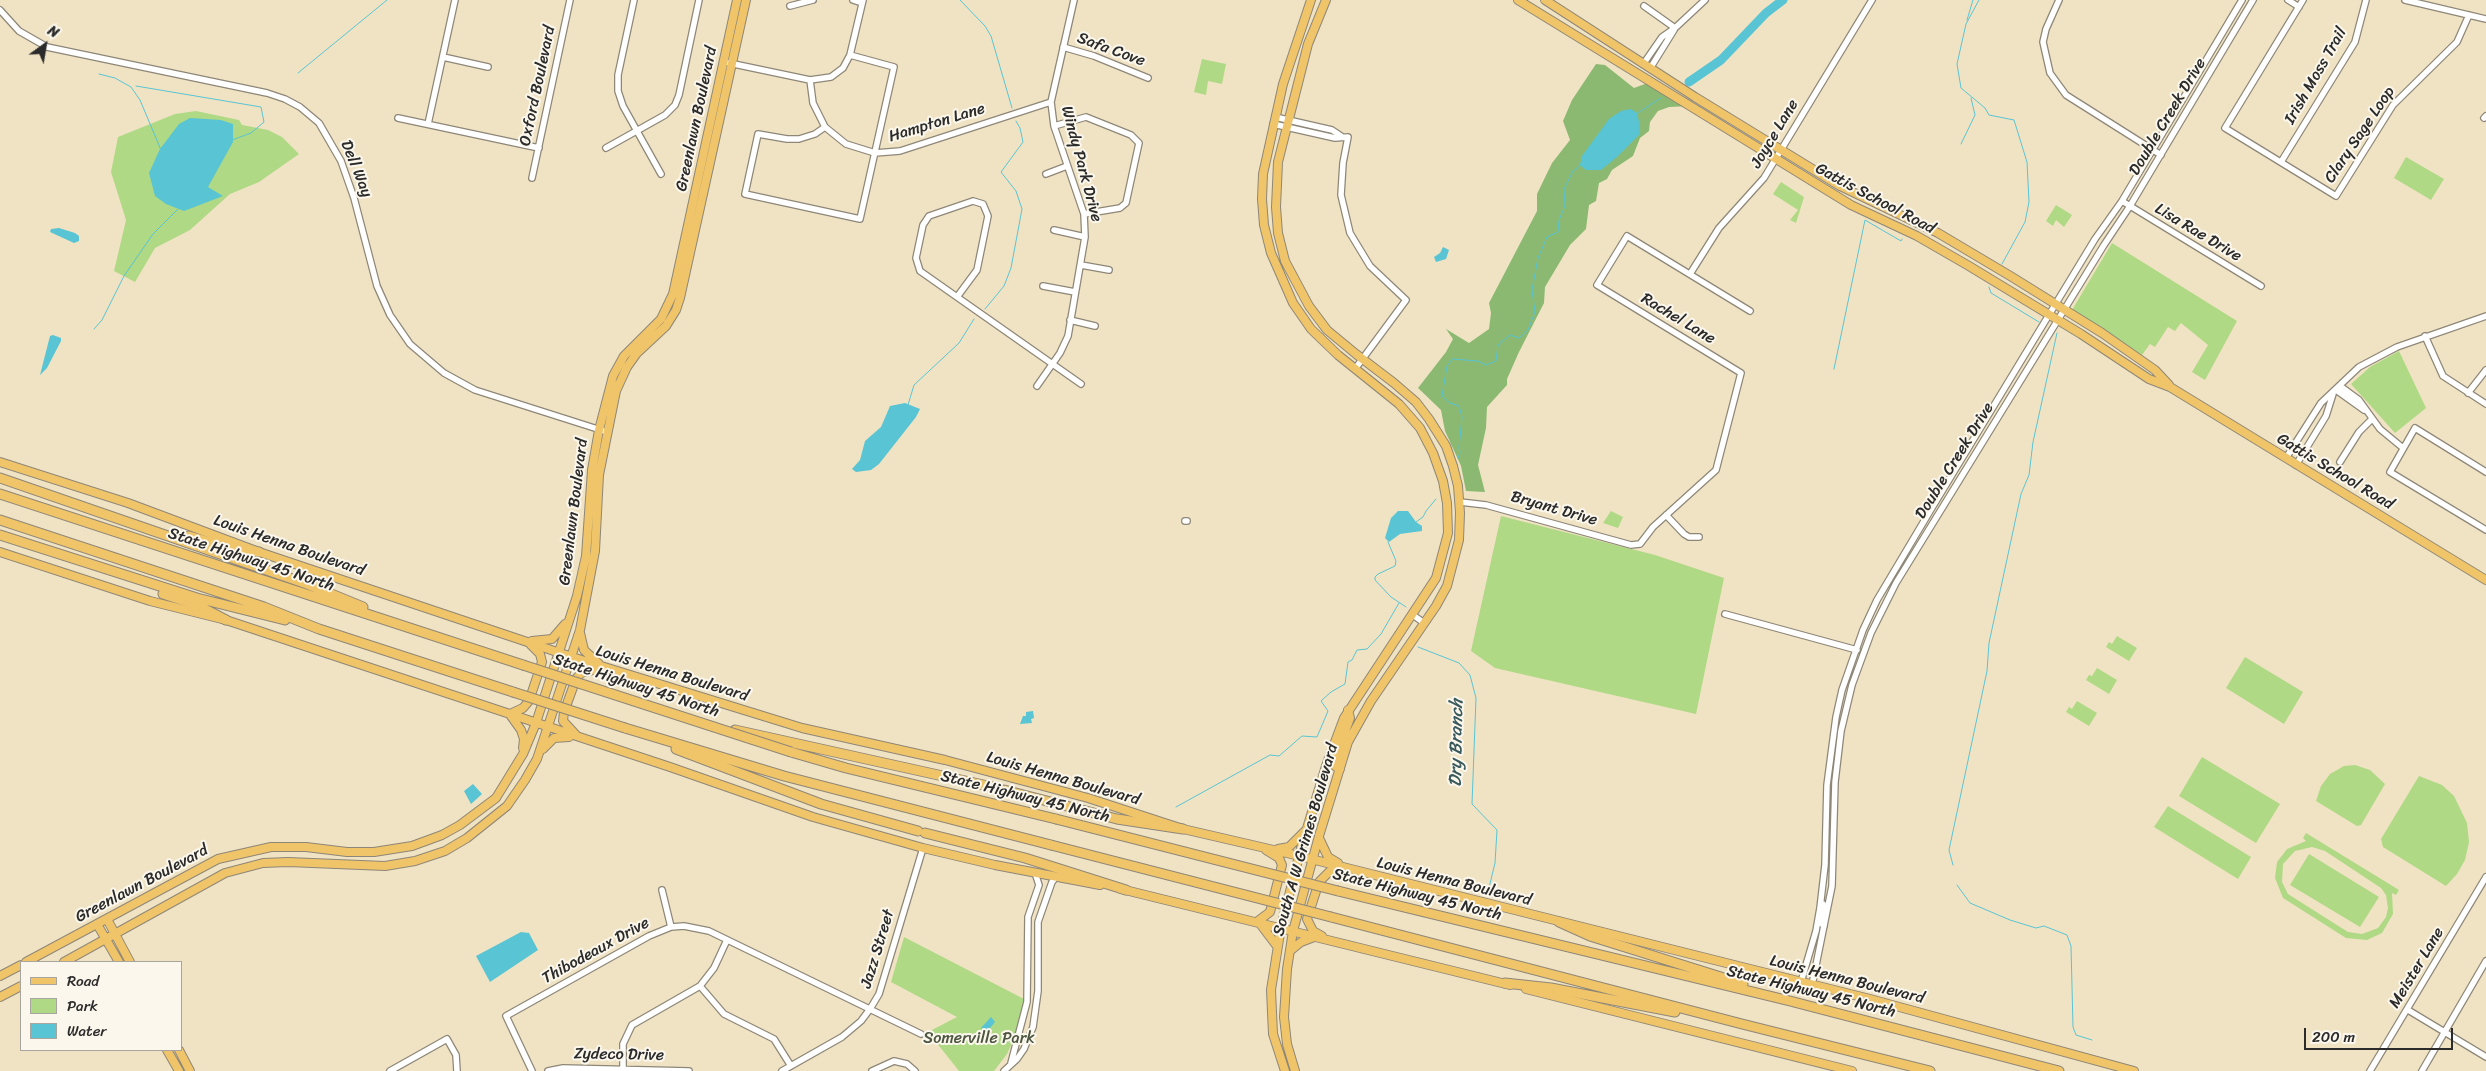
<!DOCTYPE html>
<html>
<head>
<meta charset="utf-8">
<style>
	body { margin:0 }
	#map { position:relative; width:2486px; height:1071px; overflow:hidden; background:#f0e3c4; font-family:Sriracha,sans-serif }
	canvas { display:block }
	.legend { position:absolute; left:20px; top:961px; width:162px; height:90px; box-sizing:border-box; background:#fbf7ec; border:1px solid #a8a59f; margin:0; padding:6px 9px; list-style:none; font-size:15px; color:#2b2b2b }
	.legend li { display:flex; align-items:center; gap:10px; height:25px }
	.legend b { width:25px; border:1px solid #a8a59f }
	.north { position:absolute; left:20px; top:20px; width:50px; height:50px; -webkit-text-stroke:4px #fbf7ec; paint-order:stroke; rotate:32deg; font-size:14px; font-weight:700; line-height:20px; text-align:center; color:#2b2b2b }
	.north::after { content:''; display:block; margin:auto; width:18px; height:22px; background:#2b2b2b; clip-path:polygon(50% 0,100% 100%,50% 72%,0 100%) }
	.scale { position:absolute; left:2304px; top:1028px; width:149px; height:22px; box-sizing:border-box; border:2px solid #2b2b2b; border-top:0; padding-left:6px; font-size:15px; line-height:18px; white-space:nowrap; color:#2b2b2b; -webkit-text-stroke:4px #fbf7ec; paint-order:stroke }
</style>
</head>
<body>
<div id="map">
<canvas width="2486" height="1071"></canvas>
<ul class="legend">
<li><b style="height:6px;background:#f0c469"></b>Road</li>
<li><b style="height:14px;background:#afd984"></b>Park</li>
<li><b style="height:14px;background:#59c4d3"></b>Water</li>
</ul>
<div class="north">N</div>
<div class="scale">200 m</div>
</div>
<script>
const ctx = document.querySelector('canvas').getContext('2d');
ctx.lineJoin = 'round';
function fill(path, color) {
  ctx.fillStyle = color;
  ctx.fill(path, 'evenodd');
}
function shape(rows) {
  const path = new Path2D();
  for (const r of rows) {
    path.moveTo(r[0], r[1]);
    for (let i = 2; i < r.length; i += 2) path.lineTo(r[i], r[i + 1]);
  }
  return path;
}
function strokePath(path, color, width, dash) {
  ctx.strokeStyle = color;
  ctx.lineWidth = width;
  ctx.lineCap = dash ? 'butt' : 'round';
  ctx.setLineDash(dash || []);
  ctx.stroke(path);
}
function drawText(font, color, halo, rows, align = 'center') {
  ctx.font = font + ' Sriracha,sans-serif';
  ctx.lineWidth = 4;
  ctx.setLineDash([]);
  ctx.textBaseline = 'middle';
  ctx.strokeStyle = halo;
  ctx.fillStyle = color;
  for (const [text, x, y, turn = 0] of rows) {
    ctx.save();
    ctx.translate(x, y);
    ctx.rotate((+turn || 0) * Math.PI / 180);
    ctx.textAlign = isNaN(turn) ? turn : align;
    if (halo) ctx.strokeText(text, 0, 0);
    ctx.fillText(text, 0, 0);
    ctx.restore();
  }
}
fill(shape([
	[1202,59,1226,64,1222,84,1208,81,1206,95,1194,92],
	[196,111,239,120,242,125,268,130,282,137,299,154,259,182,230,194,190,230,155,248,135,282,114,271,126,220,111,172,118,137,175,114],
	[2406,157,2444,179,2431,200,2394,178],
	[1781,182,1804,197,1796,223,1790,220,1798,210,1773,194],
	[2056,205,2072,215,2064,227,2056,220,2053,226,2046,221],
	[2112,243,2237,321,2205,380,2192,372,2208,345,2181,323,2175,331,2168,327,2155,347,2150,344,2142,355,2072,310],
	[2399,351,2426,408,2395,433,2351,384,2370,367],
	[1611,511,1623,517,1618,528,1603,523],
	[1501,516,1655,555,1724,578,1696,714,1495,668,1471,651],
	[2117,636,2137,648,2129,661,2106,647,2109,642,2112,644],
	[2245,657,2303,692,2284,724,2226,688],
	[2097,668,2117,680,2109,694,2086,680,2089,675,2092,676],
	[2077,701,2097,713,2089,726,2066,712,2069,707,2072,709],
	[2202,757,2280,804,2256,843,2179,796],
	[2355,765,2370,770,2385,784,2361,825,2357,826,2316,801,2321,786,2330,774,2344,766],
	[2419,776,2442,785,2454,796,2467,823,2469,842,2465,860,2457,874,2446,886,2383,847,2381,839],
	[2168,806,2251,857,2238,879,2154,827],
	[2306,833,2399,890,2396,895,2392,893,2393,914,2382,933,2367,940,2346,938,2283,898,2275,878,2277,862,2287,849,2306,841,2303,838],
	[2312,847,2325,851,2381,888,2386,895,2388,908,2386,917,2378,928,2362,934,2348,932,2288,894,2282,882,2283,864,2295,851],
	[2309,854,2379,897,2360,927,2290,885],
	[904,937,1024,999,1017,1032,1007,1054,994,1071,959,1071,928,1032,957,1017,891,982]
]), '#afd984');
fill(shape([
	[1596,64,1605,65,1634,88,1645,84,1657,84,1690,106,1669,107,1658,111,1650,122,1649,131,1640,138,1633,156,1612,170,1607,179,1599,183,1596,201,1589,205,1586,229,1570,245,1545,287,1544,303,1519,352,1507,379,1507,385,1487,407,1486,428,1478,465,1485,492,1466,491,1461,466,1445,431,1441,410,1418,388,1446,352,1453,339,1446,329,1469,343,1489,329,1491,313,1489,303,1537,211,1537,194,1552,163,1570,140,1563,121,1572,100]
]), '#8bb972');
fill(shape([
	[1631,109,1637,113,1640,126,1639,135,1617,157,1601,170,1586,170,1580,165,1582,156,1609,119,1621,111],
	[190,118,221,120,233,124,233,142,208,187,223,196,184,211,166,204,155,196,149,173,160,149,179,124],
	[59,228,75,233,79,236,79,241,74,243,50,232,51,229],
	[1443,247,1449,250,1446,259,1436,262,1434,257,1440,253],
	[53,335,61,338,61,341,47,368,40,375,50,336],
	[905,403,920,409,916,417,879,464,871,470,856,472,852,469,860,460,865,441,881,427,890,406],
	[1398,511,1408,511,1416,522,1422,526,1422,531,1400,534,1389,542,1385,538,1391,518],
	[1033,711,1034,718,1031,719,1032,723,1020,724,1023,716,1026,716,1026,712],
	[473,784,482,794,471,804,464,791],
	[521,932,529,933,538,950,490,982,476,956],
	[991,1017,995,1022,985,1034,981,1031,981,1028]
]), '#59c4d3');
strokePath(shape([
	[960,0,985,26,991,36,1012,108],
	[1979,0,1966,24,1957,64,1961,88,1985,108,1989,115,2014,120,2027,162,2029,202,2025,222,2002,264],
	[1967,20,1973,0],
	[298,73,387,0],
	[99,74,115,78,131,87,140,100,161,150],
	[136,86,261,107,264,122,251,133,232,140],
	[1636,114,1661,98],
	[1961,144,1975,115,1971,98],
	[1989,287,1991,293,2039,322],
	[985,309,1004,286,1011,268,1022,209,1016,191,1001,172,1023,142,1020,128,1016,121],
	[94,329,102,320,124,276,153,234,179,208],
	[1834,369,1865,220,1901,241,1902,239],
	[908,405,914,385,959,343,974,319],
	[1458,458,1460,453,1459,448,1462,417,1459,406,1450,403,1442,396,1447,366,1452,359,1478,361,1486,365,1496,361,1498,345,1510,335,1519,338,1528,330,1535,312,1532,290,1538,258,1547,237,1558,232,1559,220,1565,206,1564,189,1573,171,1581,165],
	[1416,522,1423,517,1426,511,1436,499],
	[1388,542,1396,561,1395,566,1378,574,1375,577,1375,580,1391,597,1406,607],
	[1418,647,1459,663,1470,675,1476,698,1472,804,1497,830,1495,863,1488,892],
	[1176,807,1270,755,1279,756,1302,736,1317,737,1328,711,1321,701,1331,692,1345,684,1348,662,1352,660,1357,650,1367,649,1381,634,1399,603],
	[1953,865,1949,850,1987,671,1989,643,2021,494,2029,475,2033,442,2057,333],
	[1957,885,1970,903,2010,920,2036,928,2044,926,2067,935,2071,946,2073,1027,2076,1035,2092,1040]
]), '#59c4d3', 1);
strokePath(shape([
	[1689,82,1721,60,1766,13,1783,0]
]), '#59c4d3', 9);
const minor = shape([
	[634,0,618,75,618,91,623,106,661,174],
	[853,0,862,3],
	[2059,0,2046,29,2043,42,2050,73,2066,95,2161,155],
	[2288,0,2299,7],
	[2303,0,2225,128,2336,196,2393,105,2457,42,2469,15],
	[2405,0,2486,19],
	[790,6,813,0],
	[1644,6,1675,28],
	[0,10,19,31,47,47,267,93,285,99,300,107,319,123,341,161,354,198,377,286,390,315,410,344,444,373,475,390,607,432],
	[1063,47,1094,56,1148,78],
	[443,57,488,67],
	[729,63,810,80,831,77,843,68,850,55,863,0],
	[1644,63,1662,37,1675,28,1705,0],
	[1651,67,1674,30],
	[810,80,813,103,825,127,846,144,875,153,900,151,1051,102],
	[1275,117,1332,130,1341,136],
	[398,118,539,148],
	[2484,118,2486,116],
	[428,124,455,0],
	[1273,124,1335,138,1348,137,1343,163,1341,195,1350,233,1370,266,1406,300,1355,369],
	[1054,126,1086,117,1131,135,1139,143,1126,203,1120,208,1084,214],
	[825,127,815,134,799,139,787,139,758,134,745,194,860,219,894,67,850,55],
	[606,148,665,115,675,105,679,95,699,0],
	[2281,162,2355,42,2366,0],
	[1046,174,1067,166],
	[532,178,570,0],
	[973,201,983,204,988,216,977,270,957,297,920,271,916,258,923,225,929,216,973,201],
	[2122,201,2261,286],
	[1054,230,1085,237],
	[1081,265,1109,270],
	[1690,274,1719,228,1764,178,1872,0],
	[1043,286,1075,292],
	[957,297,1081,384],
	[1070,320,1095,326],
	[2425,336,2443,376,2486,404],
	[1037,386,1060,353,1068,336,1085,237,1084,214,1054,126,1051,102,1074,0],
	[2340,386,2359,400,2380,429,2403,448],
	[2336,390,2364,410],
	[2468,393,2486,370],
	[2286,458,2321,403,2359,367,2397,347,2486,316],
	[2340,462,2359,432,2372,419],
	[2296,465,2326,416,2333,394],
	[2486,472,2415,428,2390,472,2486,530],
	[1460,502,1486,505,1631,545,1640,544,1653,527,1716,470,1741,373,1597,285,1627,236,1750,311],
	[1666,515,1684,534,1689,537,1699,537],
	[1185,521,1187,521],
	[1725,614,1857,650],
	[1413,615,1424,623],
	[662,890,671,927],
	[1823,904,1821,923,1824,926],
	[1801,982,1816,931,1820,908,1825,865,1827,785,1836,717,1842,690,1863,630,1877,600,1933,506,2095,239,2122,201,2242,0],
	[1812,985,1832,886,1835,782,1841,731,1852,685,1871,633,1896,583,2104,245,2130,206,2253,0],
	[700,986,724,1014,774,1039,791,1066],
	[2408,1010,2486,1057],
	[1011,1063,1027,1002,1028,917,1039,885,1035,873],
	[623,1069,623,1044,632,1025,700,986,714,968,727,940],
	[390,1071,447,1039,456,1055,457,1071],
	[532,1071,506,1016,649,936,671,927,684,926,709,931,921,1034],
	[548,1071,563,1068,689,1071],
	[782,1071,842,1037,861,1021,870,1009,879,994,923,848],
	[872,1071,894,1061,907,1064,915,1071],
	[1004,1071,1017,1059,1024,1049,1033,1027,1038,991,1038,922,1052,882,1056,877],
	[2370,1071,2486,877],
	[2422,1071,2486,961]
]);
const major = shape([
	[1518,0,1851,205,1917,236,1969,266,2081,334,2149,379,2170,387,2486,580],
	[1545,0,1695,97,1840,186,1938,233,2012,277,2102,333,2155,370,2169,385],
	[0,462,128,503,259,552,572,657,802,728,945,760,1088,798,1183,829,1291,854,1870,999,2134,1071],
	[0,552,150,601,226,620,670,767,813,817,923,848,995,865,1100,885],
	[580,633,584,650,599,664],
	[532,641,552,639,565,624],
	[510,714,523,708,529,701,542,662,540,654,531,645],
	[511,716,521,730,524,739,523,748],
	[576,735,563,721,564,712,576,679,581,673,601,668],
	[543,749,554,738,569,737],
	[1340,769,1335,766,1334,761,1350,718,1348,710],
	[1319,838,1328,857,1338,863],
	[1278,849,1289,847,1305,831],
	[1121,889,1510,985],
	[107,919,130,962],
	[1258,921,1270,912,1282,865,1279,858,1266,850],
	[1258,921,1277,946],
	[97,924,119,962],
	[1322,936,1313,931,1307,919,1319,882,1330,871,1342,869],
	[1290,951,1301,942,1314,937],
	[26,962,218,859,271,847,306,847,347,852,374,852,412,846,442,835,460,825,496,798,523,754,536,723,577,596,586,556,592,470,599,430,613,376,624,356,661,319,673,294,737,0],
	[64,962,225,873,263,863,288,862,385,866,415,861,445,851,467,838,507,806,525,780,537,759,580,630,595,551,599,475,616,391,627,367,637,353,666,326,676,310,680,298,746,0],
	[0,976,21,965],
	[1526,989,1852,1071],
	[0,997,21,986],
	[167,1050,179,1071],
	[179,1050,190,1071],
	[1285,1071,1273,1034,1271,990,1281,927,1301,848,1326,766,1344,718,1436,578,1448,533,1447,503,1443,481,1433,453,1420,428,1399,404,1338,355,1311,329,1293,303,1271,253,1264,225,1262,199,1263,174,1283,84,1311,0],
	[1295,1071,1287,1044,1284,1017,1287,969,1293,931,1319,836,1348,742,1371,701,1436,606,1447,586,1459,540,1460,513,1458,486,1453,466,1446,446,1429,419,1416,402,1394,383,1356,354,1327,330,1309,306,1285,261,1278,233,1276,207,1278,162,1308,44,1326,0]
]);
const highway = shape([
	[0,478,307,584,363,607],
	[0,494,523,665],
	[0,520,264,607,319,629,513,692],
	[0,535,197,598,285,620],
	[189,536,220,545,259,552],
	[163,594,197,605,226,620],
	[625,728,784,776,1051,845],
	[735,730,997,788],
	[676,749,821,804,918,831],
	[791,752,846,768,1056,819],
	[1004,790,1117,819,1183,829],
	[925,833,1025,858,1126,890],
	[1338,891,1790,1001,2059,1071],
	[1331,917,1742,1024,1930,1071],
	[1559,922,1590,936,1743,984],
	[1505,983,1551,988,1675,1012]
]);
strokePath(minor, '#8e8778', 8);
strokePath(major, '#8e8778', 10);
strokePath(highway, '#8e8778', 11);
strokePath(minor, '#fff', 5.5);
strokePath(major, '#f0c469', 8);
strokePath(highway, '#f0c469', 9);
const highwayBridge = shape([
	[523,665,791,752],
	[513,692,625,728],
	[1056,819,1338,891],
	[1051,845,1331,917]
]);
strokePath(highwayBridge, '#8e8778', 11, []);
strokePath(highwayBridge, '#f0c469', 9);
drawText('16px', '#2b2b2b', '#fbf7ec', [
	["Safa Cove",1111,50,20],
	["Irish Moss Trail",2316,76,-60],
	["Oxford Boulevard",538,86,-78],
	["Double Creek Drive",2168,117,-59],
	["Greenlawn Boulevard",697,119,-78],
	["Hampton Lane",937,123,-17],
	["Joyce Lane",1775,134,-59],
	["Clary Sage Loop",2360,135,-56],
	["Windy Park Drive",1081,164,75],
	["Dell Way",356,169,68],
	["Gattis School Road",1875,199,28],
	["Lisa Rae Drive",2198,233,31],
	["Rachel Lane",1678,319,31],
	["Double Creek Drive",1955,461,-58],
	["Gattis School Road",2335,472,31],
	["Bryant Drive",1554,509,16],
	["Greenlawn Boulevard",574,512,-83],
	["Louis Henna Boulevard",289,546,19],
	["State Highway 45 North",251,560,18],
	["Louis Henna Boulevard",672,674,17],
	["State Highway 45 North",636,686,18],
	["Louis Henna Boulevard",1063,779,16],
	["State Highway 45 North",1025,797,14],
	["South A W Grimes Boulevard",1306,840,-74],
	["Louis Henna Boulevard",1454,882,14],
	["Greenlawn Boulevard",142,884,-28],
	["State Highway 45 North",1417,895,14],
	["Jazz Street",878,949,-73],
	["Thibodeaux Drive",596,951,-29],
	["Meister Lane",2417,968,-59],
	["Louis Henna Boulevard",1847,980,14],
	["State Highway 45 North",1811,992,14],
	["Zydeco Drive",619,1055,1]
]);
drawText('16px', '#4c5641', '#fbf7ec', [
	["Somerville Park",979,1039]
]);
drawText('italic 18px', '#39595d', '#fbf7ec', [
	["Dry Branch",1457,743,-89]
]);
</script>
</body>
</html>
